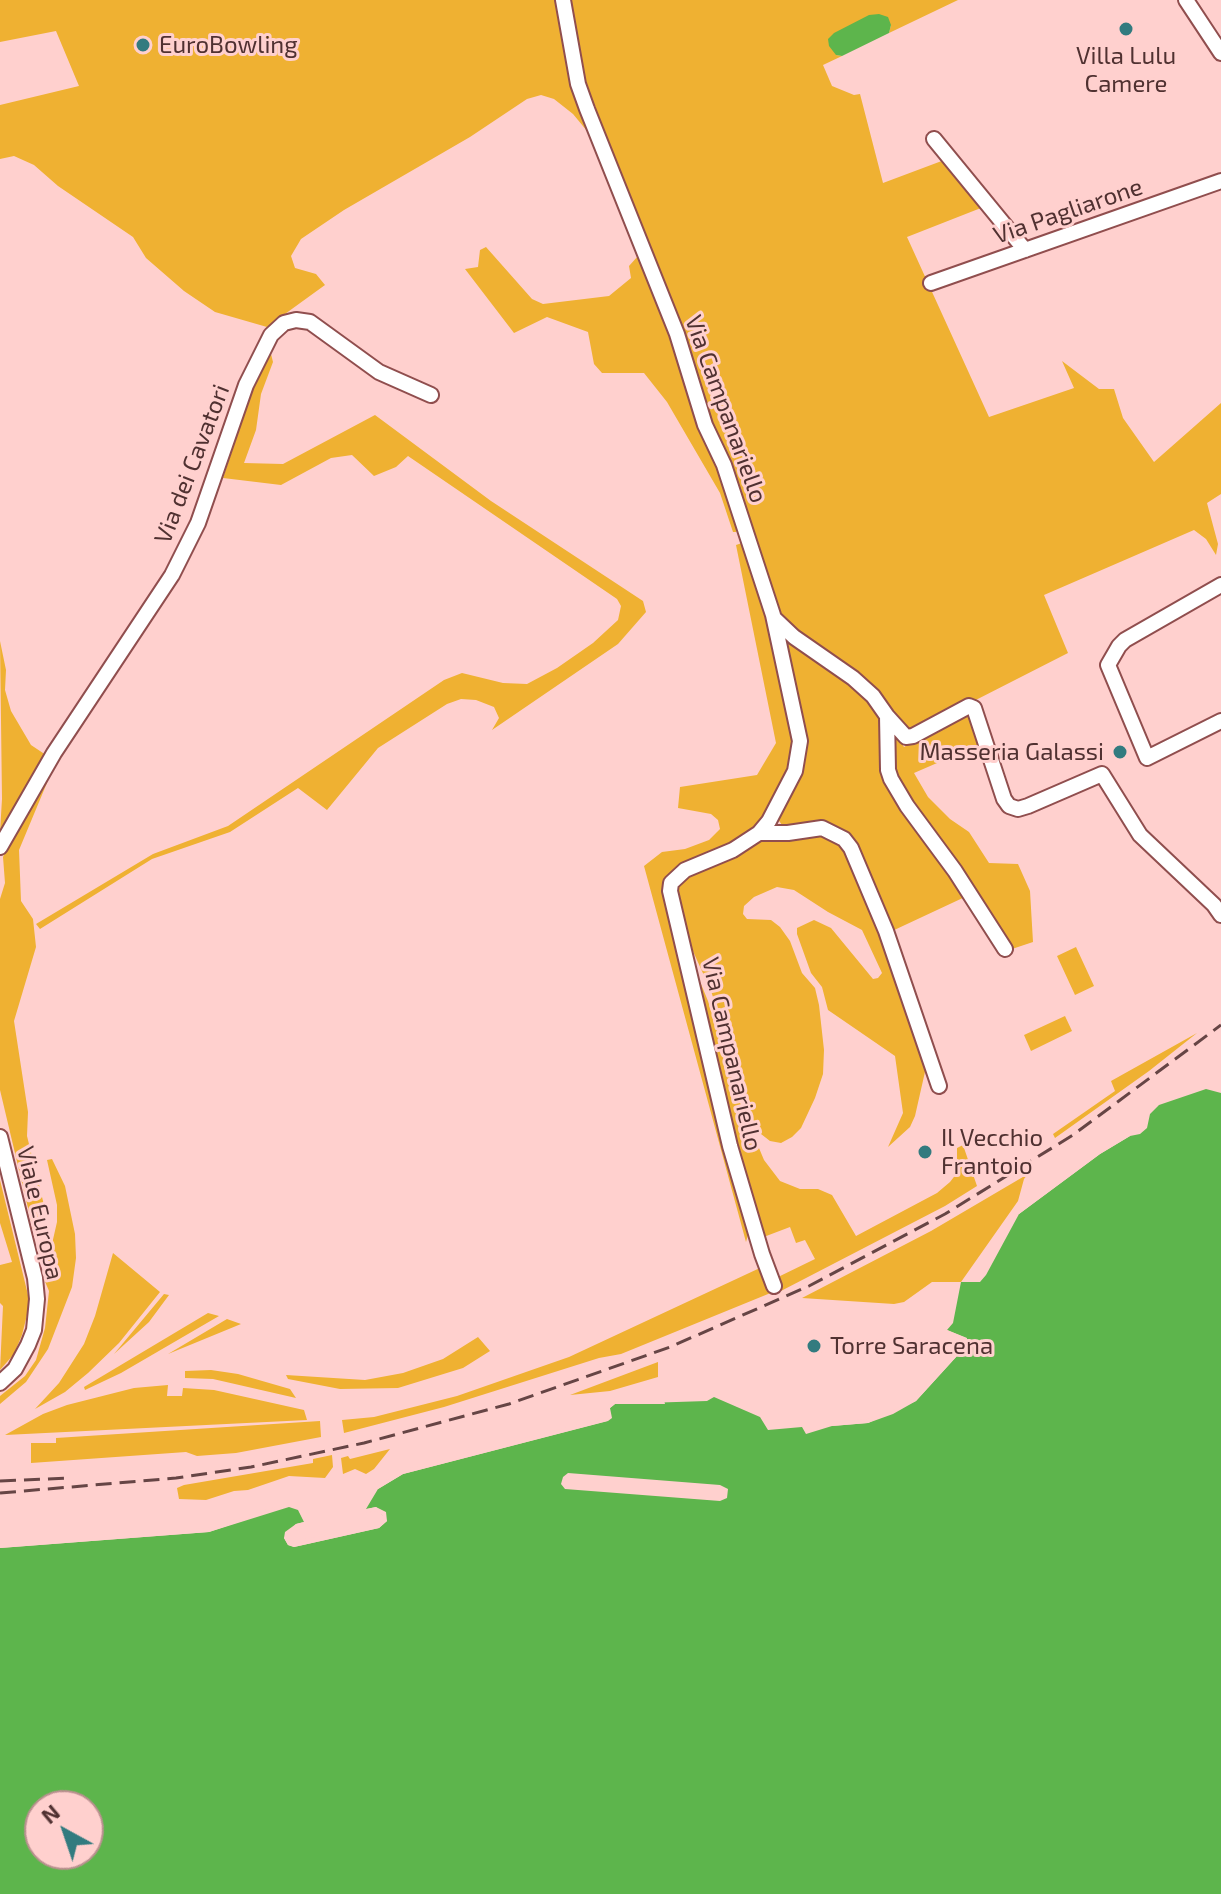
<!DOCTYPE html>
<html>
<head>
<meta charset="utf-8">
<style>
	body { margin:0 }
	#map { position:relative; width:1221px; height:1894px; overflow:hidden; background:#ffd0ce; font-family:"Exo 2",sans-serif }
	canvas { display:block }
	.north { position:absolute; left:24px; top:1790px; width:80px; height:80px; box-sizing:border-box; background:#ffd0ce; border:2px solid #b9908f; border-radius:50%; rotate:320deg; font-size:22px; font-weight:700; line-height:32px; text-align:center; color:#503131 }
	.north::after { content:''; display:block; margin:auto; width:28px; height:36px; background:#327b7f; clip-path:polygon(50% 0,100% 100%,50% 72%,0 100%) }
</style>
</head>
<body>
<div id="map">
<canvas width="1221" height="1894"></canvas>
<div class="north">N</div>
</div>
<script>
const ctx = document.querySelector('canvas').getContext('2d');
ctx.lineJoin = 'round';
function fill(path, color) {
  ctx.fillStyle = color;
  ctx.fill(path, 'evenodd');
}
function shape(rows) {
  const path = new Path2D();
  for (const r of rows) {
    path.moveTo(r[0], r[1]);
    for (let i = 2; i < r.length; i += 2) path.lineTo(r[i], r[i + 1]);
  }
  return path;
}
function strokePath(path, color, width, dash) {
  ctx.strokeStyle = color;
  ctx.lineWidth = width;
  ctx.lineCap = dash ? 'butt' : 'round';
  ctx.setLineDash(dash || []);
  ctx.stroke(path);
}
function drawText(font, color, halo, rows, align = 'center') {
  ctx.font = font + ' "Exo 2",sans-serif';
  ctx.lineWidth = 6;
  ctx.setLineDash([]);
  ctx.textBaseline = 'middle';
  ctx.strokeStyle = halo;
  ctx.fillStyle = color;
  for (const [text, x, y, turn = 0] of rows) {
    ctx.save();
    ctx.translate(x, y);
    ctx.rotate((+turn || 0) * Math.PI / 180);
    ctx.textAlign = isNaN(turn) ? turn : align;
    if (halo) ctx.strokeText(text, 0, 0);
    ctx.fillText(text, 0, 0);
    ctx.restore();
  }
}
fill(shape([
	[0,0,558,0,592,137,573,114,554,99,541,95,527,99,470,137,344,210,301,239,291,256,295,268,316,274,325,285,267,327,215,312,184,291,146,258,133,237,58,186,34,165,14,156,0,159,0,105,79,86,56,31,0,42],
	[567,0,958,0,889,33,891,25,836,55,842,56,823,65,832,86,854,95,860,94,883,183,947,159,986,206,907,237,989,417,1074,388,1062,361,1099,389,1114,389,1123,418,1154,462,1221,403,1221,494,1207,503,1218,544,1216,555,1206,539,1194,530,1044,595,1068,653,913,732,907,732,795,632,774,608,714,436,584,88],
	[486,247,532,299,543,304,609,296,631,278,629,266,638,256,673,335,719,465,738,526,736,532,733,532,720,493,667,402,644,373,602,373,594,364,588,332,547,317,514,333,465,269,478,267,480,250],
	[265,352,271,354,273,362,261,394,256,430,244,463,283,464,375,415,491,501,643,601,646,612,618,644,492,730,499,718,494,707,476,700,461,699,447,704,378,748,327,810,298,788,230,832,152,859,40,929,36,924,153,854,228,826,444,680,462,673,503,683,527,684,557,668,593,643,618,620,621,606,617,599,408,456,396,467,374,476,352,455,331,458,281,485,223,478],
	[742,543,772,629,796,749,787,779,769,813,752,833,673,874,750,1228,746,1242,644,866,662,852,685,849,709,840,720,829,718,820,711,814,678,808,680,787,757,775,776,743,736,545],
	[788,639,859,689,880,713,883,774,967,896,890,932,834,826,791,829,782,825,777,818,799,767,785,641],
	[0,641,6,670,5,690,11,711,31,745,46,755,0,832,2,799],
	[966,713,969,713,981,744,914,773,928,797,950,819,969,832,989,863,1018,864,1030,891,1033,942,1009,950,893,774,893,729,904,747],
	[54,766,19,850,21,901,33,919,36,947,14,1021,28,1112,27,1136,44,1205,43,1217,38,1228,33,1229,0,1090,0,899,5,883,3,857,11,838],
	[831,834,841,839,872,902,927,1063,915,1116,910,1127,888,1147,903,1113,895,1056,828,1010,822,987,811,973,797,934,797,928,814,920,831,928,873,979,878,978,882,973,862,930,828,912,794,890,777,887,754,897,744,906,743,914,747,919,771,920,780,927,790,941,802,973,815,988,819,1005,824,1050,823,1074,815,1098,801,1128,792,1137,781,1143,770,1141,761,1134,754,1122,711,991,687,938,675,887,683,877,757,839],
	[1076,947,1094,986,1075,995,1057,956],
	[687,950,708,1001,738,1098,764,1160,780,1181,800,1189,818,1189,832,1195,856,1236,937,1193,950,1182,957,1173,957,1148,963,1145,977,1186,945,1206,779,1292,776,1278,815,1259,805,1240,796,1243,790,1227,761,1238,744,1186],
	[1065,1016,1072,1031,1031,1051,1024,1035],
	[1197,1033,1149,1071,1055,1138,1053,1134,1115,1091,1111,1081],
	[52,1159,65,1186,75,1234,76,1258,72,1287,48,1349,26,1382,0,1404,0,1396,25,1376,36,1360,45,1328,49,1291,44,1279,57,1222,57,1205,47,1160],
	[1028,1174,1024,1179,1018,1201,961,1282,932,1282,904,1302,894,1304,802,1298,931,1231],
	[0,1180,28,1295,28,1311,22,1335,14,1354,0,1370,3,1306,0,1303,0,1265,12,1262,0,1223],
	[113,1253,160,1292,119,1343,88,1373,65,1392,35,1409,59,1383,84,1344,95,1316],
	[762,1267,773,1292,621,1354,599,1358,444,1407,344,1433,342,1420,374,1417,457,1396,569,1357],
	[164,1294,169,1295,149,1322,114,1354],
	[208,1313,219,1316,121,1373,85,1390,84,1387],
	[227,1319,241,1324,168,1354],
	[478,1337,490,1351,463,1368,398,1388,340,1389,288,1379,286,1375,365,1380,403,1373,443,1359],
	[658,1362,658,1377,610,1391,570,1395],
	[211,1370,238,1374,290,1389,296,1398,213,1379,185,1378,185,1371],
	[168,1385,167,1396,182,1396,183,1388,214,1390,304,1410,307,1420,5,1435,43,1414,67,1405,134,1388],
	[320,1421,321,1437,236,1453,197,1456,186,1452,31,1463,31,1443,56,1443,56,1438],
	[390,1449,374,1469,366,1474,355,1469,343,1474,341,1458,348,1456,350,1459],
	[332,1455,333,1467,325,1478,289,1476,248,1490,234,1491,206,1500,179,1499,177,1488,184,1485,313,1463,313,1459]
]), '#efb132');
fill(shape([
	[879,14,888,17,891,25,889,33,842,56,836,55,829,46,828,39,834,33,869,15],
	[1206,1089,1221,1093,1221,1894,0,1894,0,1548,209,1532,289,1507,298,1510,304,1522,296,1524,284,1538,288,1545,294,1547,379,1528,387,1521,376,1507,366,1509,378,1489,403,1474,607,1421,610,1408,615,1404,707,1401,714,1397,760,1417,768,1430,802,1427,806,1434,832,1426,868,1423,916,1401,967,1345,966,1338,947,1330,953,1323,961,1282,980,1282,986,1275,1019,1214,1100,1154,1130,1136,1140,1134,1147,1128,1150,1114,1159,1105],
	[40,1806,88,1806,88,1854,40,1854]
]), '#5db54c');
fill(shape([
	[1128,1132,1130,1136,1100,1154,1019,1214,1018,1210,1098,1150],
	[947,1330,967,1338,967,1345,916,1401,893,1414,868,1423,832,1426,831,1422,867,1419,892,1411,914,1398,963,1344,963,1341,945,1333],
	[664,1400,665,1404,615,1404,610,1408,612,1418,608,1421,403,1474,378,1489,373,1489,402,1470,606,1417,607,1406,614,1401],
	[568,1473,720,1485,728,1489,727,1498,720,1501,565,1489,561,1484,563,1477],
	[288,1503,292,1504,209,1532,0,1548,0,1544,208,1528],
	[376,1507,386,1512,387,1521,379,1528,294,1547,288,1545,284,1538,285,1532,296,1524,308,1521,307,1526,289,1534,291,1542,377,1524,383,1519,382,1515,376,1511,365,1513,362,1510]
]), '#ffd0ce');
const minor = shape([
	[563,0,578,84,587,109,677,334,705,425,724,465,773,615,800,741,795,771,769,821,759,833,733,850,685,870,671,883,670,891,730,1146,762,1254,774,1286],
	[1186,0,1221,53],
	[934,139,1025,250],
	[931,283,1221,181],
	[1221,585,1125,640,1119,646,1108,665,1147,758,1221,721],
	[775,619,794,637,853,678,873,696,887,716,906,737,913,736,969,706,974,708,1004,799,1009,806,1018,809,1028,806,1102,774,1140,835,1214,905,1221,915],
	[887,716,888,770,891,779,907,806,955,871,1005,949],
	[759,833,788,833,822,828,844,839,851,848,886,931,939,1086],
	[0,847,54,753,172,575,198,523,246,385,271,335,284,323,296,320,310,322,379,372,431,395],
	[0,1137,35,1278,37,1299,34,1330,28,1345,15,1369,0,1383]
]);
strokePath(minor, '#904e4e', 18);
strokePath(minor, '#fff', 14);
strokePath(shape([
	[0,1481,68,1478],
	[0,1493,176,1478,251,1467,364,1443,509,1404,670,1347,809,1286,945,1214,1073,1135,1221,1025]
]), '#664545', 3, [16, 8]);
for (const [x, y, r, color] of [
	[1126,29,8,"#327b7f"],
	[143,45,8,"#327b7f"],
	[1120,752,8,"#327b7f"],
	[925,1152,8,"#327b7f"],
	[814,1346,8,"#327b7f"]
]) {
  const dot = new Path2D();
  dot.arc(x, y, r, 0, 2 * Math.PI);
  ctx.fillStyle = color;
  ctx.fill(dot);
  strokePath(dot, '#ffd0ce', 3);
}
drawText('24px', '#503131', '#ffd0ce', [
	["EuroBowling",159,45],
	["Villa Lulu",1126,56,"center"],
	["Camere",1126,84,"center"],
	["Masseria Galassi",1104,752,"right"],
	["Il Vecchio",941,1138],
	["Frantoio",941,1166],
	["Torre Saracena",830,1346]
], 'left');
drawText('24px', '#503131', '#ffd0ce', [
	["Via Pagliarone",1068,211,-19],
	["Via Campanariello",726,409,70],
	["Via dei Cavatori",192,464,-69],
	["Via Campanariello",732,1054,77],
	["Viale Europa",40,1213,77]
]);
</script>
</body>
</html>
